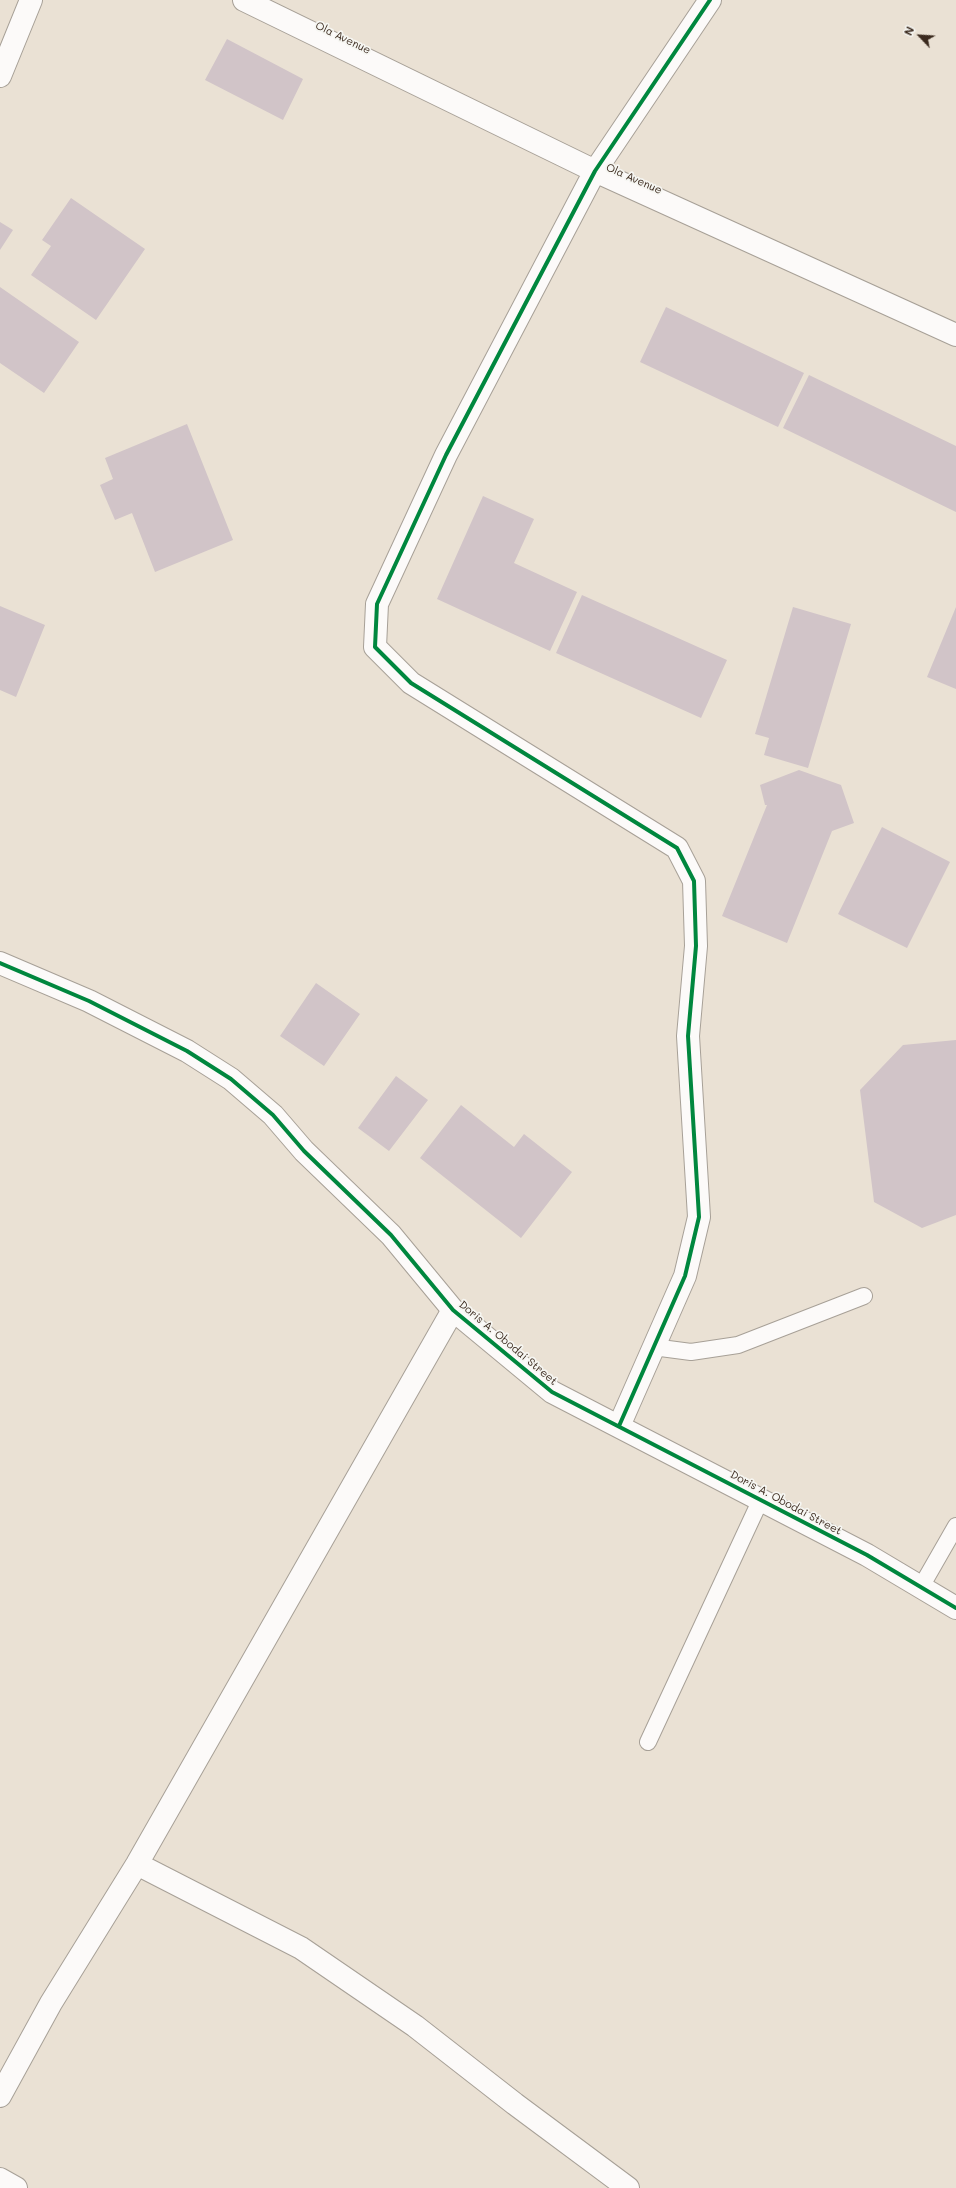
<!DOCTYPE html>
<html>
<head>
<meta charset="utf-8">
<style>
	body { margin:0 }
	#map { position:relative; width:956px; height:2188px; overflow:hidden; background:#eae1d4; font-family:Mali,sans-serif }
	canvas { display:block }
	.north { position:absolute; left:900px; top:16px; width:40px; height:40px; -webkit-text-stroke:3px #f6f6f2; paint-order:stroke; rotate:295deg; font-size:11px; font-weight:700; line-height:16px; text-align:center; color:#3b2a1e }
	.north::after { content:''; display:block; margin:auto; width:14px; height:18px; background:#3b2a1e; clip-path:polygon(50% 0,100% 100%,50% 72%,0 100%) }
</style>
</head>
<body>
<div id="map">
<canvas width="956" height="2188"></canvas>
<div class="north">N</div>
</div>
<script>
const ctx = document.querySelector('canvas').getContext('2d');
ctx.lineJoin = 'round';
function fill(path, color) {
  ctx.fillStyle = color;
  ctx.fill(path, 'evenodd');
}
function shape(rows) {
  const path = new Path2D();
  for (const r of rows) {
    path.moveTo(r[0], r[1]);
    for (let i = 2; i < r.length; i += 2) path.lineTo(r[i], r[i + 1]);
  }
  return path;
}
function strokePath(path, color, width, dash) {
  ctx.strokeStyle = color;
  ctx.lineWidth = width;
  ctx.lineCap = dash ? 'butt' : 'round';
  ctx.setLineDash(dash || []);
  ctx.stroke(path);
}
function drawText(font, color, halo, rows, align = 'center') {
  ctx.font = font + ' Mali,sans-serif';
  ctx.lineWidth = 3.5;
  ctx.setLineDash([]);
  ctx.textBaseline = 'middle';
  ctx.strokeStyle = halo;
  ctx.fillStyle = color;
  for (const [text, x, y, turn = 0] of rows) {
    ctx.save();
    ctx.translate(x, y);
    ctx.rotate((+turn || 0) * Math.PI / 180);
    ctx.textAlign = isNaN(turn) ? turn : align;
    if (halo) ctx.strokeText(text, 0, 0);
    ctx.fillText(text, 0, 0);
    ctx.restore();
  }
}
fill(shape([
	[227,39,303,79,283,120,205,80],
	[71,198,145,249,96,320,31,275,51,246,42,240],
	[0,222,13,230,0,250],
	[0,287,79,342,44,393,0,363],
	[666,307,804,373,778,427,640,362],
	[809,375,956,446,956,512,783,428],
	[187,424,233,540,155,572,132,513,115,520,100,485,113,479,105,458],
	[483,496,534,519,514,563,577,592,550,651,437,599],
	[582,595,727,660,701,718,556,653],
	[0,606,45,625,16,697,0,690],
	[793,607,851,624,808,768,764,755,769,738,755,734],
	[956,607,956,689,927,677],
	[799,770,841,785,854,823,832,831,787,943,722,916,767,805,765,805,760,785],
	[882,827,950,862,907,948,838,914],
	[316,983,360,1014,324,1066,280,1036],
	[956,1040,956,1215,922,1228,874,1202,860,1090,903,1045],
	[396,1076,428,1100,389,1151,358,1128],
	[461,1105,514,1147,524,1134,572,1172,521,1238,420,1158]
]), '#d1c4c8');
const service = shape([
	[653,1347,691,1352,738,1345,864,1296],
	[921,1587,956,1526],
	[648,1742,761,1499]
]);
const minor = shape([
	[244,0,595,171,956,335],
	[0,76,31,0],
	[619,1426,685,1276,699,1217,688,1036,696,946,694,881,677,848,411,683,375,647,377,604,446,455,595,171,710,0],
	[137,1864,301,1948,415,2026,515,2104,628,2188],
	[0,2096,51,2003,137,1864,453,1310],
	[0,2179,16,2188]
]);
const tertiary = shape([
	[0,963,89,1001,187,1051,231,1079,273,1115,304,1151,391,1235,453,1310,552,1392,867,1555,956,1608]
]);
strokePath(service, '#a7a097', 18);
strokePath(minor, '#a7a097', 24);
strokePath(tertiary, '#a7a097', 24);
strokePath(service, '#fcfaf9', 16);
strokePath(minor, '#fcfaf9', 22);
strokePath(tertiary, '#fcfaf9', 22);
strokePath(shape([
	[0,963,89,1001,187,1051,231,1079,273,1115,304,1151,391,1235,453,1310,552,1392,867,1555,956,1608],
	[619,1426,685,1276,699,1217,688,1036,696,946,694,881,677,848,411,683,375,647,377,604,446,455,595,171,710,0]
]), '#00873e', 4);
drawText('11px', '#3b2a1e', '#f6f6f2', [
	["Ola Avenue",343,38,26],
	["Ola Avenue",634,179,24],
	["Doris A. Obodai Street",508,1343,40],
	["Doris A. Obodai Street",786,1503,28]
]);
</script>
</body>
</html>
